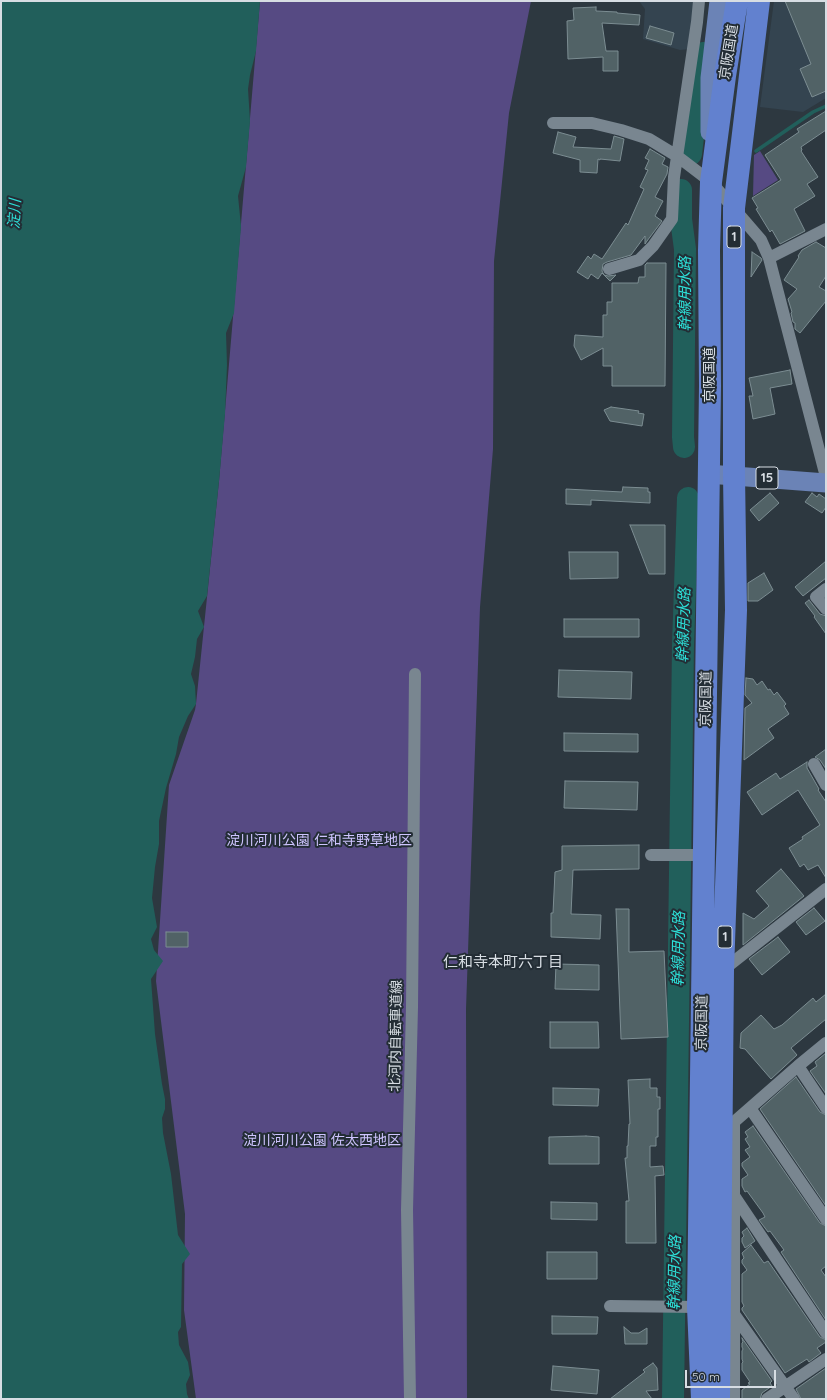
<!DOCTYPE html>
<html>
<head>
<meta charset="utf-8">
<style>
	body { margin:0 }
	#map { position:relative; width:827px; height:1400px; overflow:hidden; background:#2d3840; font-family:Quicksand,sans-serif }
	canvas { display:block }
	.frame { position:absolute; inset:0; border:2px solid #d7dde3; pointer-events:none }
	.scale { position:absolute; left:685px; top:1370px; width:91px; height:18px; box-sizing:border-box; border:2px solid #d7dde3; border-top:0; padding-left:5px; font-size:12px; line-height:14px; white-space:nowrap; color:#d7dde3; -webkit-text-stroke:3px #232d35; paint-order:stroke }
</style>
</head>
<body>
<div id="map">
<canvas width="827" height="1400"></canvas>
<div class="frame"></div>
<div class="scale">50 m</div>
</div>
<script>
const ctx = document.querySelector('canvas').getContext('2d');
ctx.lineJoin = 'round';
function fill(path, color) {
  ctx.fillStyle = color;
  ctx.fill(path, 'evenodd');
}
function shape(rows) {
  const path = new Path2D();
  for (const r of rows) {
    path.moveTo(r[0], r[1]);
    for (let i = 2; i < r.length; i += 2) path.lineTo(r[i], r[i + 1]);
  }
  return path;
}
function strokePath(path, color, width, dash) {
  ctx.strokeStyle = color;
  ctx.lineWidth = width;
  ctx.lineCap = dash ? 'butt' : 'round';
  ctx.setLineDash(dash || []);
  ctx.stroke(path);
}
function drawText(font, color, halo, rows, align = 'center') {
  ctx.font = font + ' Quicksand,"Noto Sans JP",sans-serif';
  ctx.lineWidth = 4;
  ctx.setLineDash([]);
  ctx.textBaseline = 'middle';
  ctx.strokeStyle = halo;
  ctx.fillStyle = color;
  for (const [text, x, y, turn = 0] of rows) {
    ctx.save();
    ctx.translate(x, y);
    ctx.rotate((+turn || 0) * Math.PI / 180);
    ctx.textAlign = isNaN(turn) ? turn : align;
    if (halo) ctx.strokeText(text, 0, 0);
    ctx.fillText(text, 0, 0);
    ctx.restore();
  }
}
fill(shape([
	[639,1,697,1,689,49,680,50,643,39,645,9],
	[774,1,826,1,826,98,803,112,760,107]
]), '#344450');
fill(shape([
	[260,1,531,1,509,113,494,261,493,449,480,607,466,1009,467,1399,196,1399,184,1310,185,1214,156,981,169,785,195,710,196,704,219,481],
	[760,151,778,180,753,196,754,155]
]), '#564a83');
fill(shape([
	[1,1,260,1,256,51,250,75,248,89,250,121,246,167,238,196,241,226,234,313,226,333,227,365,225,414,219,481,207,596,198,611,204,627,197,639,195,657,191,674,195,686,196,704,188,716,179,737,176,754,166,788,159,821,159,844,155,867,152,898,157,927,151,939,154,950,163,961,151,979,155,1034,162,1084,165,1099,165,1109,162,1118,163,1133,171,1174,178,1235,190,1254,182,1264,181,1327,178,1332,179,1345,188,1362,190,1375,186,1384,187,1394,189,1399,1,1399]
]), '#215f5b');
strokePath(shape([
	[756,151,813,112,826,106]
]), '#215f5b', 3.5);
strokePath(shape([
	[691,154,703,53],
	[681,190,681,219,685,249,683,437,684,447],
	[673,1399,683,646,688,498]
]), '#215f5b', 22);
const building = shape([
	[785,1,826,1,826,91,812,97,800,69,811,64,785,1],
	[596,7,596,11,617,12,617,13,640,15,639,25,602,23,606,51,618,51,618,71,603,71,603,57,568,59,567,21,574,20,573,8,596,7],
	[650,26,674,33,671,45,646,38,650,26],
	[826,111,826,130,801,147,802,150,801,151,818,177,807,184,815,196,794,209,805,231,780,244,772,230,770,232,756,209,758,208,752,198,781,180,765,155,799,132,797,129,826,111],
	[558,132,576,137,573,147,611,149,614,136,624,139,620,161,600,159,600,160,598,159,597,173,580,172,580,160,553,153,558,132],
	[650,149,665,158,662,164,668,167,667,174,655,197,663,201,655,216,662,221,647,241,645,244,645,236,631,255,607,262,603,264,602,271,604,275,608,276,616,275,610,281,602,273,598,279,591,274,588,279,577,272,588,256,591,259,594,254,602,259,626,223,628,225,644,189,640,187,648,170,645,169,649,160,645,158,650,149],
	[816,242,826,248,826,276,819,287,826,291,826,301,800,333,795,329,795,323,793,322,791,313,792,312,788,299,797,289,784,280,799,257,798,256,802,250,816,242],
	[752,252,761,258,762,260,751,277,752,252],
	[647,263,666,263,665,386,612,386,612,366,603,366,603,348,581,360,574,346,575,335,603,337,603,315,607,315,607,302,612,302,612,283,638,283,639,277,645,277,645,265,647,263],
	[790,370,792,384,770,388,775,414,753,419,749,396,753,396,749,378,790,370],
	[611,407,639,411,638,413,644,414,642,426,610,421,604,410,611,407],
	[623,487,648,488,648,492,650,492,650,503,591,500,591,505,566,504,566,489,622,492,623,487],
	[770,493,779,503,759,521,750,510,770,493],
	[812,493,817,497,819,494,826,499,826,507,822,513,805,502,812,493],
	[630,525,665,525,665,574,649,574,630,525],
	[569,552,618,552,618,578,570,579,569,552],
	[826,561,826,578,803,596,795,587,826,561],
	[764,573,773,590,758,601,748,601,748,583,764,573],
	[809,600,820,614,826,616,826,634,814,617,815,616,805,603,809,600],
	[564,619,639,619,639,637,564,637,564,619],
	[559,670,632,672,631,699,558,697,559,670],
	[746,678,753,679,757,685,762,681,768,690,770,689,774,695,777,692,786,704,784,706,789,714,768,729,774,738,744,760,745,708,752,703,745,695,746,678],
	[564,733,638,734,638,752,564,751,564,733],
	[826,749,826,769,820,760,815,757,826,749],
	[807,762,807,768,819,789,818,790,826,802,826,878,818,865,808,870,804,864,800,867,789,848,803,839,802,837,820,825,798,790,762,815,747,792,776,773,780,779,807,762],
	[565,781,638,782,637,810,564,808,565,781],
	[639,845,639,869,573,870,571,914,601,915,600,939,551,937,551,913,553,913,555,872,562,870,562,846,639,845],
	[781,869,804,896,743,945,743,913,754,919,769,906,756,891,781,869],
	[814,908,825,921,806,935,796,922,814,908],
	[616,909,629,909,629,952,664,951,668,1037,621,1039,616,909],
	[166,932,188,932,188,947,166,947,166,932],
	[778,937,790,952,762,975,749,959,778,937],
	[556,964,599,965,599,990,555,989,556,964],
	[826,994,826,1019,791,1048,797,1055,771,1079,745,1049,740,1048,741,1033,761,1015,774,1029,782,1025,813,998,816,1002,826,994],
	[550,1022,598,1022,599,1048,550,1048,550,1022],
	[826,1053,826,1094,810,1071,817,1066,815,1062,826,1053],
	[796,1077,820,1112,826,1115,826,1206,760,1109,796,1077],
	[650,1079,650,1088,657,1088,657,1097,660,1097,660,1109,658,1109,658,1137,656,1137,656,1146,650,1146,650,1167,663,1166,664,1175,655,1176,656,1243,626,1243,626,1201,629,1201,625,1158,627,1158,627,1146,628,1146,629,1124,630,1124,628,1080,650,1079],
	[553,1088,599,1089,598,1106,553,1105,553,1088],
	[753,1126,820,1223,826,1226,826,1266,821,1270,826,1277,826,1320,781,1252,784,1250,770,1231,768,1232,759,1220,765,1217,763,1213,747,1191,745,1192,742,1186,742,1179,748,1175,742,1166,742,1163,750,1157,745,1150,750,1147,745,1139,748,1137,745,1132,753,1126],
	[586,1136,599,1137,599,1164,549,1164,549,1137,586,1136],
	[551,1202,597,1203,597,1220,551,1219,551,1202],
	[747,1228,755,1241,745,1248,742,1242,742,1238,744,1236,742,1232,747,1228],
	[751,1245,764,1263,768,1261,820,1337,826,1340,826,1342,817,1348,821,1353,809,1362,807,1359,785,1373,742,1310,742,1308,744,1306,742,1302,742,1274,747,1270,742,1263,742,1260,744,1258,742,1253,751,1245],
	[547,1252,597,1252,597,1279,547,1279,547,1252],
	[552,1316,598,1317,597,1334,552,1334,552,1316],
	[624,1327,631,1333,639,1333,647,1328,647,1344,625,1344,624,1327],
	[742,1338,772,1381,770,1383,772,1386,762,1393,760,1399,742,1399,742,1390,750,1384,748,1383,750,1382,742,1370,742,1363,743,1362,742,1359,742,1351,743,1349,742,1347,742,1343,743,1342,742,1338],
	[653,1363,657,1368,658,1390,646,1391,652,1399,610,1399,645,1372,643,1370,653,1363],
	[553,1366,599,1370,597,1394,551,1390,553,1366],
	[826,1368,826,1399,801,1399,796,1389,826,1368]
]);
fill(building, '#516266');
strokePath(building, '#7c8d92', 1);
strokePath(shape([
	[553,123,592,123,621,130,649,139,677,156,711,182,761,240,769,258,826,477],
	[769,258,826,229],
	[609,269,639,260,653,246,672,219,674,177,697,22,699,1],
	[826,589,816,597,826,609],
	[814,764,826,785],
	[651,855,704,855],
	[723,970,826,889],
	[798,1066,826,1108],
	[750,1108,826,1219],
	[726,1124,734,1122,798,1066,826,1043],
	[735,1197,826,1333],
	[610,1306,698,1307],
	[734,1314,794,1399],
	[410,1399,407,1210,412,1007,415,674],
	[734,1399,734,1122],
	[767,1399,826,1359]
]), '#798690', 12);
strokePath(shape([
	[710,132,710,78,719,1],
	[708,474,826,483]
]), '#6b83b6', 19);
strokePath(shape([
	[702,1399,698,1307,710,386,709,250,711,182,725,76,737,1],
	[719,1399,723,970,736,610,734,475,734,208,759,1]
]), '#6281cf', 22);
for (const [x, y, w] of [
	[734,237,14],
	[767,478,22],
	[725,937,14]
]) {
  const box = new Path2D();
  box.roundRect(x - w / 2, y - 11, w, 22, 3);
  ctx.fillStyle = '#232d35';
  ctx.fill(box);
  strokePath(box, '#d7dde3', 1);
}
drawText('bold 13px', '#d7dde3', null, [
	["1",734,237],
	["15",767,478],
	["1",725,937]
]);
drawText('14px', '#d7dde3', '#232d35', [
	["京阪国道",729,52,-81],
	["京阪国道",710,375,-90],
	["京阪国道",706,699,-89],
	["京阪国道",702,1023,-89],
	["北河内自転車道線",396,1036,-89]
]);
drawText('14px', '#cec4fe', '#232d35', [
	["淀川河川公園 仁和寺野草地区",319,841],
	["淀川河川公園 佐太西地区",322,1141]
]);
drawText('italic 15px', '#2ddfd7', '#232d35', [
	["淀川",15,214,-87],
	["幹線用水路",685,294,-90],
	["幹線用水路",684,625,-88],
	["幹線用水路",679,949,-89],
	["幹線用水路",675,1273,-89]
]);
drawText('15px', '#d7dde3', '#232d35', [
	["仁和寺本町六丁目",503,962]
]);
</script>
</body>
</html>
